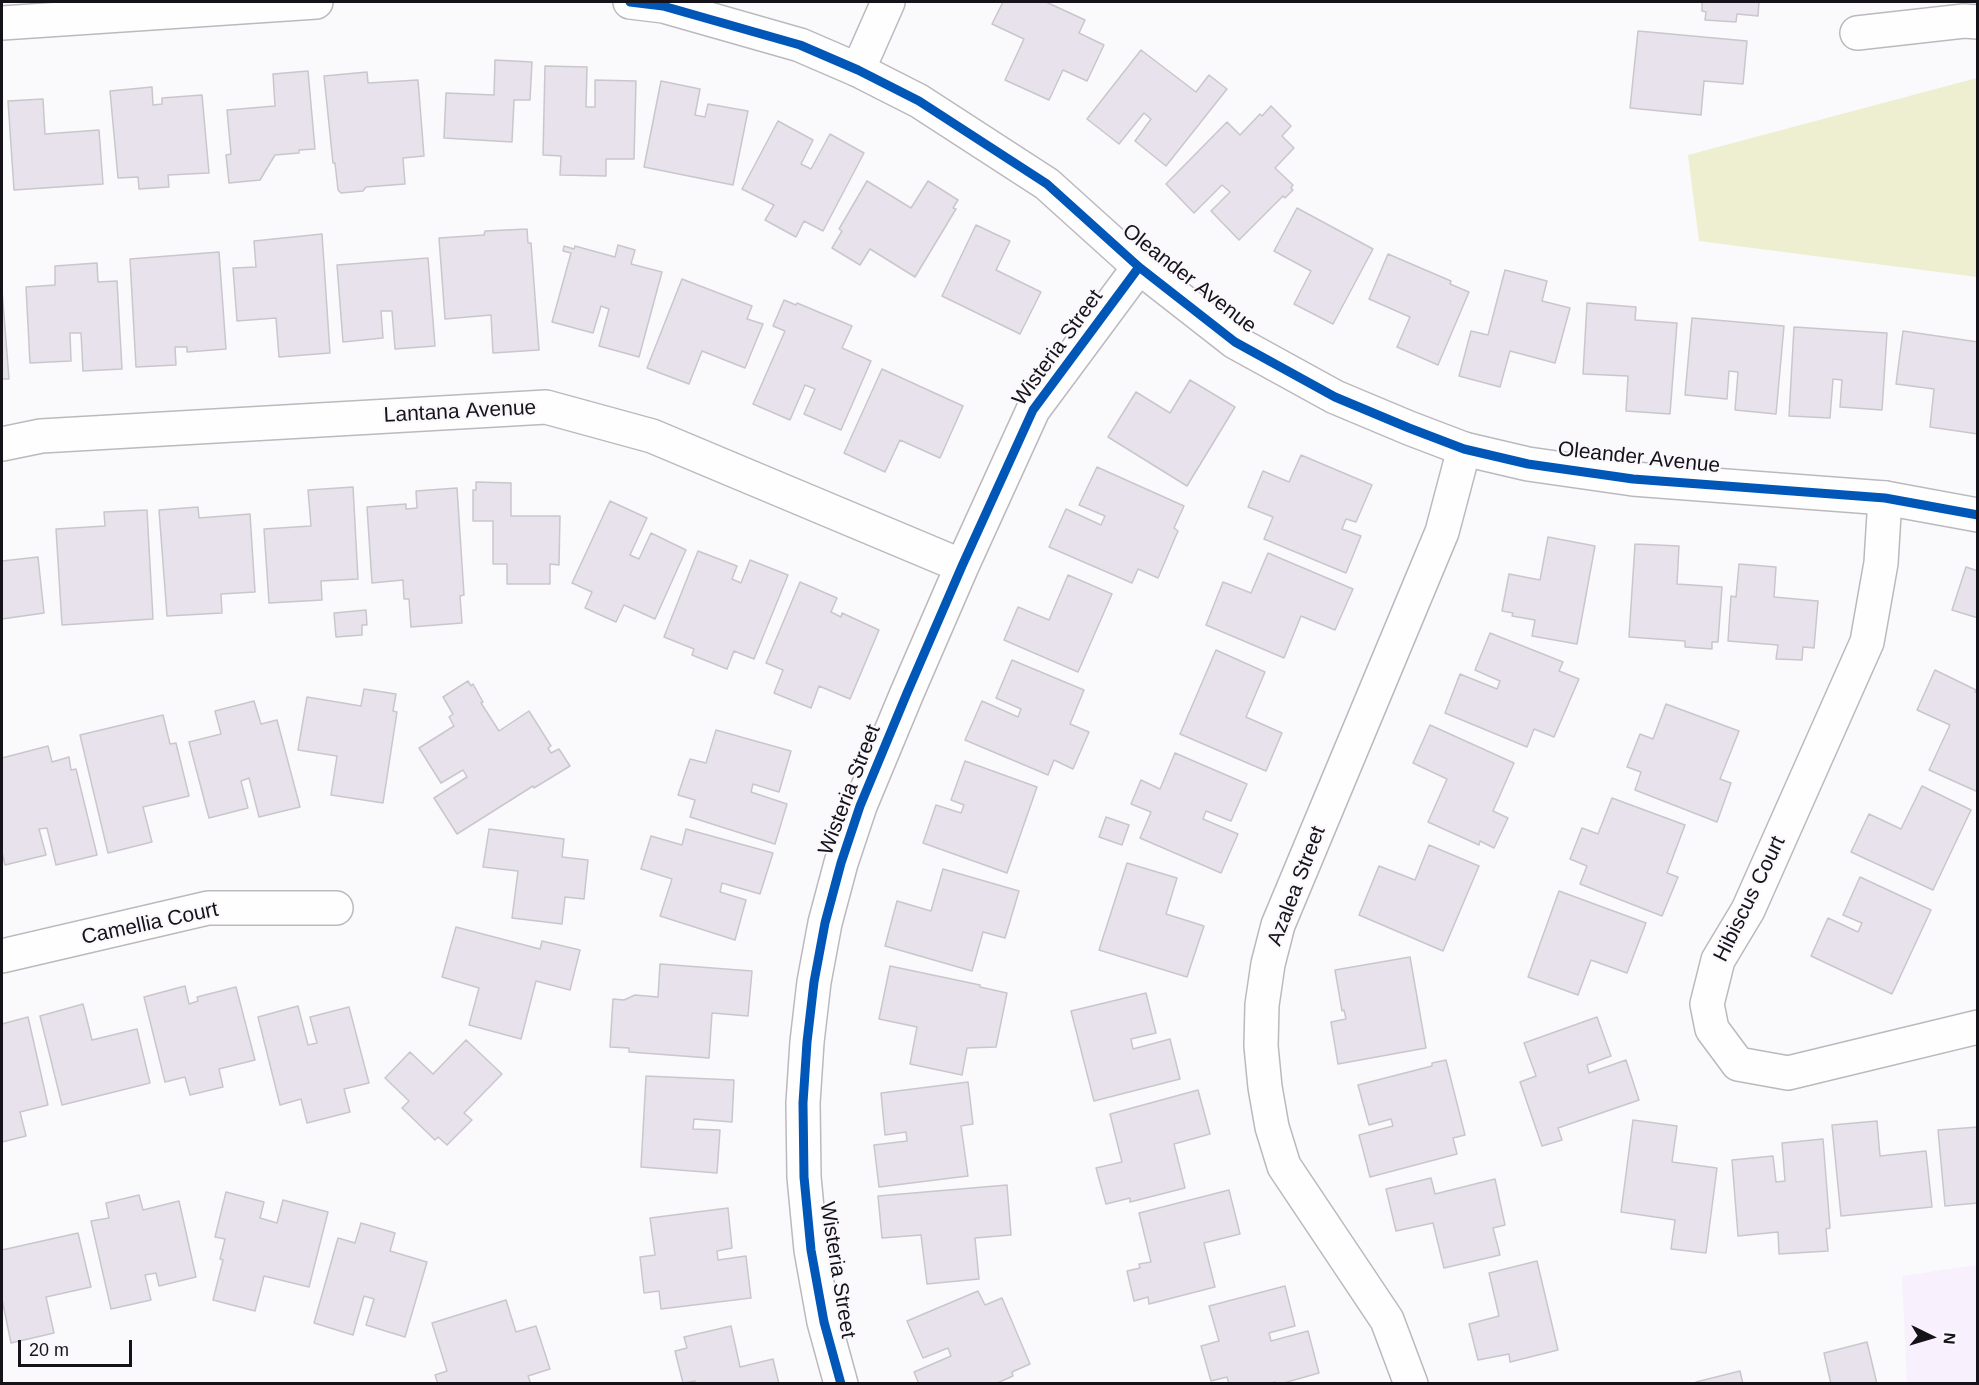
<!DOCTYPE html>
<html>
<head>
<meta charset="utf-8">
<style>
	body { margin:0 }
	#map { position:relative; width:1979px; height:1385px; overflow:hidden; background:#faf9fb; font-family:Arial,sans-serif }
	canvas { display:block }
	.frame { position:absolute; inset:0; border:3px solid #161219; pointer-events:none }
	.north { position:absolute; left:1901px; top:1307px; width:60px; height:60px; -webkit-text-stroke:4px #faf8fc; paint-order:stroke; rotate:95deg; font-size:16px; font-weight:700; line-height:24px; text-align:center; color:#161219 }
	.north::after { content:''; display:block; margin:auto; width:21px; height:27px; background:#161219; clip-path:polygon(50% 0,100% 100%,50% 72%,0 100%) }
	.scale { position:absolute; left:18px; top:1340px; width:114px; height:27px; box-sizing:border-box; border:3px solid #161219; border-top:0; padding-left:8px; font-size:18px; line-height:21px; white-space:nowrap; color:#161219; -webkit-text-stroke:4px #faf8fc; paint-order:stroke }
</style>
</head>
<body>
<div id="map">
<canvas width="1979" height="1385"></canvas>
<div class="frame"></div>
<div class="north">N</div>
<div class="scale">20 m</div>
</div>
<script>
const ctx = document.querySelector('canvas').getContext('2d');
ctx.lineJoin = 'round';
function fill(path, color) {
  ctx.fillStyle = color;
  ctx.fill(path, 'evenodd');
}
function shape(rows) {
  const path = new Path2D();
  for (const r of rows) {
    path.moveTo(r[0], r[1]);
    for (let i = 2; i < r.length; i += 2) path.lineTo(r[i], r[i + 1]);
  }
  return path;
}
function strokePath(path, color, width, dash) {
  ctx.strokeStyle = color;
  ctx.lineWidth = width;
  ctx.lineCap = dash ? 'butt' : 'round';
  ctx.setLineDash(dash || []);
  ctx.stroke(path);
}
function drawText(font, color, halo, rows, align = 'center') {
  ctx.font = font + ' Arial,sans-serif';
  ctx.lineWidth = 4.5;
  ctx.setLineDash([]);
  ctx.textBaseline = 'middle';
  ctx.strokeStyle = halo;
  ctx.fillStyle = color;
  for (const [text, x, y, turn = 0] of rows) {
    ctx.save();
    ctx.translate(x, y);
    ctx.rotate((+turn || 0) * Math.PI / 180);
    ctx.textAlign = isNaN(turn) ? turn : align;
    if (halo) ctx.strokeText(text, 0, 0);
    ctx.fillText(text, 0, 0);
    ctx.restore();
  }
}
fill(shape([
	[1977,1265,1977,1383,1907,1383,1902,1276]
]), '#f8f0fd');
fill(shape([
	[1977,78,1977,277,1699,241,1688,155]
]), '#edefd0');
const building = shape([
	[1003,2,1046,2,1085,20,1079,33,1104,45,1087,81,1063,70,1049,100,1005,80,1024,39,992,24,1003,2],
	[1702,2,1759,2,1758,16,1737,14,1736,22,1705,20,1706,12,1702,11,1702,2],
	[1638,31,1747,41,1743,84,1704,81,1701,115,1630,108,1638,31],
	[1141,50,1196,92,1209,75,1227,89,1166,166,1135,141,1151,119,1144,113,1119,144,1087,119,1141,50],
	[495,60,532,62,530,100,514,100,512,142,444,138,446,93,494,95,495,60],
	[545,66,587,67,586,107,595,107,595,80,636,81,634,159,606,159,606,176,560,175,561,156,543,155,545,66],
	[308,71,315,149,299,150,299,153,275,155,260,180,229,183,226,155,231,154,227,110,275,106,273,74,308,71],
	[367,72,368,83,418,80,424,156,403,158,405,184,366,187,363,191,341,193,338,190,335,163,333,163,324,76,367,72],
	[661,81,700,89,695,115,705,117,708,104,748,111,733,185,644,167,661,81],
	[152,87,153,105,162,104,162,98,202,95,209,173,168,175,169,187,139,189,138,177,118,178,110,91,152,87],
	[43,99,45,134,99,130,103,184,14,190,8,101,43,99],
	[1271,106,1291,126,1282,136,1294,148,1275,168,1293,185,1291,188,1293,190,1285,198,1283,196,1239,240,1211,211,1230,192,1222,185,1194,213,1166,184,1227,122,1240,135,1260,114,1262,116,1271,106],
	[778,121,813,140,801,164,811,169,830,134,864,153,823,231,804,221,796,237,765,220,774,205,742,189,778,121],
	[867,181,911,208,928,181,958,200,953,208,956,209,915,277,870,249,860,265,832,248,842,231,839,229,867,181],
	[1297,208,1373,249,1333,324,1294,304,1311,271,1274,251,1297,208],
	[976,225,1010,241,996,270,1041,292,1020,334,942,296,976,225],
	[527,229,528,243,531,243,539,350,493,353,491,315,445,319,439,238,484,235,485,231,527,229],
	[322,234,330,353,279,357,276,318,237,321,233,268,256,267,254,241,322,234],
	[618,245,635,250,631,264,662,272,639,357,599,346,609,309,601,306,593,333,552,322,571,253,563,251,564,246,574,249,575,246,615,257,618,245],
	[219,252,226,349,187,352,187,347,175,347,176,365,136,367,130,259,219,252],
	[1388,254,1451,281,1450,284,1469,292,1438,365,1397,347,1410,317,1369,299,1388,254],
	[428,258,435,346,395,349,392,311,381,311,383,338,343,342,337,265,428,258],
	[97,263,98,282,117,281,122,369,83,371,81,333,70,333,71,361,30,363,26,287,55,285,55,266,97,263],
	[1505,270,1547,281,1542,301,1570,308,1555,363,1510,351,1500,387,1459,376,1471,331,1488,335,1505,270],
	[682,279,752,306,747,319,763,324,745,368,702,351,689,384,647,368,682,279],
	[2,290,9,379,2,379,2,290],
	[784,300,796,305,797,303,852,326,842,348,871,361,841,430,804,414,815,389,805,385,790,420,753,404,785,331,773,326,784,300],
	[1587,303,1636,307,1635,320,1677,323,1670,414,1626,411,1628,376,1583,374,1587,303],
	[1692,318,1784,326,1776,414,1735,410,1738,372,1729,371,1727,399,1685,395,1692,318],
	[1794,327,1887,333,1882,410,1840,407,1842,380,1833,379,1830,418,1789,416,1794,327],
	[1903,331,1978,342,1978,434,1930,427,1934,389,1896,384,1903,331],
	[882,369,963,406,940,458,900,440,885,472,844,453,882,369],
	[1190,380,1235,407,1187,486,1108,437,1136,392,1170,413,1190,380],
	[1301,455,1372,485,1356,522,1346,519,1342,529,1361,536,1346,573,1264,539,1273,517,1248,507,1263,471,1289,482,1301,455],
	[1097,467,1184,506,1174,528,1178,531,1158,578,1138,569,1132,583,1049,547,1066,509,1101,525,1105,516,1079,505,1097,467],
	[476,482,511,483,511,516,560,516,559,565,550,564,550,584,507,584,507,564,493,564,493,521,473,521,473,490,476,490,476,482],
	[353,487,358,579,321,581,322,600,269,603,264,529,311,526,308,490,353,487],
	[457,488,464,595,460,596,462,623,411,627,409,599,404,599,403,580,372,583,367,507,406,504,406,509,417,508,416,491,457,488],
	[610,501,647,518,630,555,639,559,651,533,686,550,655,619,624,605,616,622,585,608,592,592,572,583,610,501],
	[198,507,199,518,250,514,255,592,221,594,222,613,167,616,159,510,198,507],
	[147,510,153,619,62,625,56,529,105,526,104,512,147,510],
	[1548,537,1595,546,1577,644,1532,636,1535,620,1512,616,1513,613,1502,611,1509,574,1540,580,1548,537],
	[1635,544,1679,546,1677,584,1722,587,1718,642,1712,642,1712,649,1685,647,1685,641,1629,637,1635,544],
	[698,551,737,566,732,579,741,583,750,560,788,575,754,659,734,651,727,669,692,655,694,649,664,637,698,551],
	[1268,553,1353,589,1335,630,1301,616,1284,658,1206,625,1223,582,1251,593,1268,553],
	[38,557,44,613,2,619,2,561,38,557],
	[1739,564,1776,567,1774,597,1818,601,1814,648,1803,647,1802,660,1776,659,1778,645,1728,641,1731,596,1736,597,1739,564],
	[1966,567,1978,571,1978,618,1952,610,1966,567],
	[1068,575,1112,594,1078,672,1004,640,1018,607,1049,620,1068,575],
	[800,582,837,598,831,612,841,617,842,613,879,630,850,699,819,686,811,708,774,693,783,670,766,663,800,582],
	[366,610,367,625,362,625,362,635,336,637,334,613,366,610],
	[1490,633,1563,662,1559,671,1579,679,1554,737,1534,729,1527,747,1445,713,1460,674,1497,689,1500,681,1475,670,1490,633],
	[1216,650,1265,672,1246,717,1282,733,1266,771,1180,734,1216,650],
	[1012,660,1084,690,1070,724,1089,732,1073,769,1054,760,1048,775,965,740,982,701,1018,717,1021,709,996,698,1012,660],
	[1935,670,1976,690,1975,692,1978,693,1978,792,1929,770,1950,725,1917,710,1935,670],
	[468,681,471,686,473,684,483,702,481,703,499,731,529,711,551,746,548,748,551,753,559,749,570,766,534,788,533,786,457,834,434,798,467,777,463,770,441,783,419,748,454,726,449,717,453,714,443,697,468,681],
	[364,689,396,694,393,711,397,712,383,803,331,795,337,756,298,750,307,697,361,706,364,689],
	[254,701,261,724,277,720,300,807,259,817,249,778,241,781,248,808,209,818,189,742,221,734,215,711,254,701],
	[1666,704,1739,731,1720,779,1731,783,1717,822,1635,790,1641,772,1627,767,1640,734,1653,739,1666,704],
	[163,715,170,744,176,743,189,796,143,807,152,842,108,853,80,735,163,715],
	[1430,725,1514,763,1493,811,1508,818,1494,848,1480,841,1479,845,1428,822,1447,779,1413,763,1430,725],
	[716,730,791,751,779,792,753,784,751,792,787,804,775,844,690,817,695,800,678,795,690,759,706,763,716,730],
	[48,746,52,762,69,757,71,770,76,769,97,855,56,865,47,828,39,829,46,855,5,865,2,852,2,758,48,746],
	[1175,753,1247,784,1231,821,1206,811,1203,819,1238,834,1221,873,1140,838,1151,812,1131,804,1141,780,1160,789,1175,753],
	[965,761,1037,787,1007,873,923,843,936,805,961,813,964,805,951,800,965,761],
	[1922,786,1971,810,1933,890,1851,852,1869,814,1901,829,1922,786],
	[1612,798,1685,825,1667,873,1678,877,1662,916,1580,884,1587,866,1570,859,1582,828,1598,834,1612,798],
	[1106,817,1129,825,1122,845,1099,837,1106,817],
	[489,829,564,839,562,857,588,860,584,899,565,897,562,924,512,918,518,871,483,867,489,829],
	[686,829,773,853,760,894,722,883,720,892,746,900,735,940,660,916,672,879,641,869,651,836,682,845,686,829],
	[1429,845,1479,866,1443,951,1359,915,1379,866,1415,880,1429,845],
	[1127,863,1177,878,1166,914,1204,926,1187,977,1099,950,1127,863],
	[943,869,1019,891,1005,938,983,932,972,971,885,946,897,901,931,911,943,869],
	[1860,877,1931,910,1892,994,1811,956,1828,918,1858,932,1862,923,1843,915,1860,877],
	[1559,891,1646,923,1627,973,1591,960,1578,995,1528,977,1559,891],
	[456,927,540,949,542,941,580,950,570,990,536,981,521,1039,469,1025,479,988,442,977,456,927],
	[1410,957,1426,1048,1338,1064,1331,1022,1346,1019,1344,1010,1342,1011,1335,970,1410,957],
	[660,964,752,971,748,1016,712,1013,709,1058,629,1052,629,1048,610,1047,613,999,624,1000,635,995,658,997,660,964],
	[890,966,980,985,980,987,1007,993,996,1047,967,1048,962,1075,910,1064,917,1027,879,1019,890,966],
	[185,986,189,1004,198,1001,197,997,236,987,255,1060,219,1069,223,1087,190,1095,185,1077,165,1082,144,997,185,986],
	[1146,993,1156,1033,1131,1039,1133,1049,1170,1039,1180,1079,1094,1101,1071,1011,1146,993],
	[83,1004,92,1040,137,1029,150,1083,62,1105,40,1016,83,1004],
	[298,1006,308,1045,317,1043,310,1017,349,1007,369,1083,344,1089,350,1112,307,1123,301,1099,280,1105,258,1017,298,1006],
	[28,1017,48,1105,20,1112,26,1136,2,1142,2,1024,28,1017],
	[1597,1017,1611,1056,1587,1065,1589,1073,1626,1060,1639,1100,1558,1128,1562,1140,1542,1146,1520,1082,1536,1076,1524,1043,1597,1017],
	[466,1040,502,1074,464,1113,472,1120,447,1145,438,1137,435,1140,402,1108,409,1101,385,1078,410,1052,433,1074,466,1040],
	[1446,1060,1465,1135,1453,1138,1457,1154,1370,1177,1359,1135,1393,1126,1391,1119,1369,1125,1358,1085,1432,1066,1432,1063,1446,1060],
	[646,1076,734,1080,732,1122,694,1119,693,1129,720,1130,717,1173,641,1167,646,1076],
	[968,1082,973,1124,961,1126,968,1176,879,1187,874,1145,907,1141,906,1132,885,1135,881,1093,968,1082],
	[1198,1090,1210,1134,1174,1144,1185,1188,1130,1202,1130,1198,1106,1204,1096,1168,1122,1162,1110,1114,1198,1090],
	[1633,1120,1677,1126,1672,1162,1717,1168,1706,1253,1671,1249,1675,1220,1621,1212,1633,1120],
	[1877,1121,1880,1156,1926,1151,1932,1207,1841,1216,1832,1125,1877,1121],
	[1978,1127,1978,1203,1945,1206,1938,1130,1978,1127],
	[1823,1139,1830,1228,1826,1229,1828,1251,1779,1254,1778,1232,1738,1236,1732,1160,1773,1156,1776,1182,1785,1181,1782,1143,1823,1139],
	[1431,1178,1435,1194,1495,1179,1505,1225,1493,1228,1500,1255,1444,1268,1433,1223,1396,1231,1386,1189,1431,1178],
	[1007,1185,1011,1235,975,1238,979,1279,927,1284,921,1235,882,1238,878,1196,1007,1185],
	[1229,1190,1240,1234,1204,1243,1215,1287,1149,1304,1148,1297,1134,1301,1127,1271,1140,1268,1139,1264,1151,1262,1139,1213,1229,1190],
	[226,1192,264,1202,260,1218,277,1223,283,1200,328,1212,309,1287,264,1276,255,1311,213,1300,223,1260,220,1259,225,1239,215,1237,226,1192],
	[139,1195,143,1210,179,1201,196,1277,159,1286,156,1273,145,1275,151,1300,111,1309,91,1221,109,1218,106,1203,139,1195],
	[728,1208,732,1248,717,1251,718,1260,746,1256,751,1298,661,1309,659,1291,644,1293,640,1257,655,1255,650,1218,728,1208],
	[361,1223,395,1233,390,1251,427,1262,405,1337,366,1325,374,1299,364,1296,353,1335,314,1323,338,1238,355,1243,361,1223],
	[78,1233,91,1287,46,1297,54,1333,11,1343,2,1299,2,1250,78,1233],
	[1537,1261,1558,1350,1510,1362,1509,1354,1478,1360,1469,1324,1499,1316,1489,1273,1537,1261],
	[1285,1286,1295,1326,1269,1333,1271,1341,1308,1331,1319,1373,1280,1384,1275,1384,1275,1382,1268,1384,1229,1384,1227,1377,1211,1381,1201,1346,1219,1341,1209,1306,1285,1286],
	[978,1291,985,1305,1002,1298,1030,1364,1012,1372,1013,1376,995,1384,919,1384,914,1372,951,1356,948,1348,923,1358,907,1321,978,1291],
	[506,1300,516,1332,536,1326,550,1369,528,1376,531,1384,438,1384,435,1375,447,1371,432,1323,506,1300],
	[731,1326,740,1367,773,1359,779,1384,695,1384,695,1381,683,1383,675,1351,687,1348,684,1337,731,1326],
	[1867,1342,1877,1384,1831,1384,1824,1353,1867,1342],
	[1740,1371,1743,1384,1696,1384,1696,1382,1740,1371]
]);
fill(building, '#e7e2eb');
strokePath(building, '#cac7cc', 1.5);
const street = shape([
	[1857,33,1964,21,1978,22],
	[858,70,888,2],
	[2,444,41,436,546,407,652,436,962,566],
	[1885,498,1881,563,1867,642,1748,910,1718,960,1707,1004,1712,1029,1738,1064,1788,1073,1978,1027],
	[2,956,208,908,336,908],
	[841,1384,824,1322,811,1250,804,1177,803,1103,807,1042,814,982,825,923,841,863,860,806,907,693,962,566,1033,410,1139,267],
	[1411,1384,1387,1320,1284,1166,1272,1127,1265,1087,1261,1046,1262,1005,1268,964,1278,925,1442,532,1464,449]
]);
const secondary = shape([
	[630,2,663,6,800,45,858,70,919,101,1047,184,1139,267,1235,342,1335,397,1409,428,1464,449,1528,464,1633,479,1885,498,1978,515],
	[2,23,316,2]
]);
strokePath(street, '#bcb9be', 36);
strokePath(secondary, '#bcb9be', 36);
strokePath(street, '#fefefe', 33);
strokePath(secondary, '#fefefe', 33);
strokePath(shape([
	[630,2,663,6,800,45,858,70,919,101,1047,184,1139,267,1235,342,1335,397,1409,428,1464,449,1528,464,1633,479,1885,498,1978,515],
	[841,1384,824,1322,811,1250,804,1177,803,1103,807,1042,814,982,825,923,841,863,860,806,907,693,962,566,1033,410,1139,267]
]), '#0057b8', 9);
drawText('21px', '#161219', '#faf8fc', [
	["Oleander Avenue",1189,279,38],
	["Wisteria Street",1058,348,-54],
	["Lantana Avenue",460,412,-3],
	["Oleander Avenue",1639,458,6],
	["Wisteria Street",850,790,-69],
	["Azalea Street",1297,886,-69],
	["Hibiscus Court",1750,899,-64],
	["Camellia Court",150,924,-12],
	["Wisteria Street",837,1270,81]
]);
</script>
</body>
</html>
